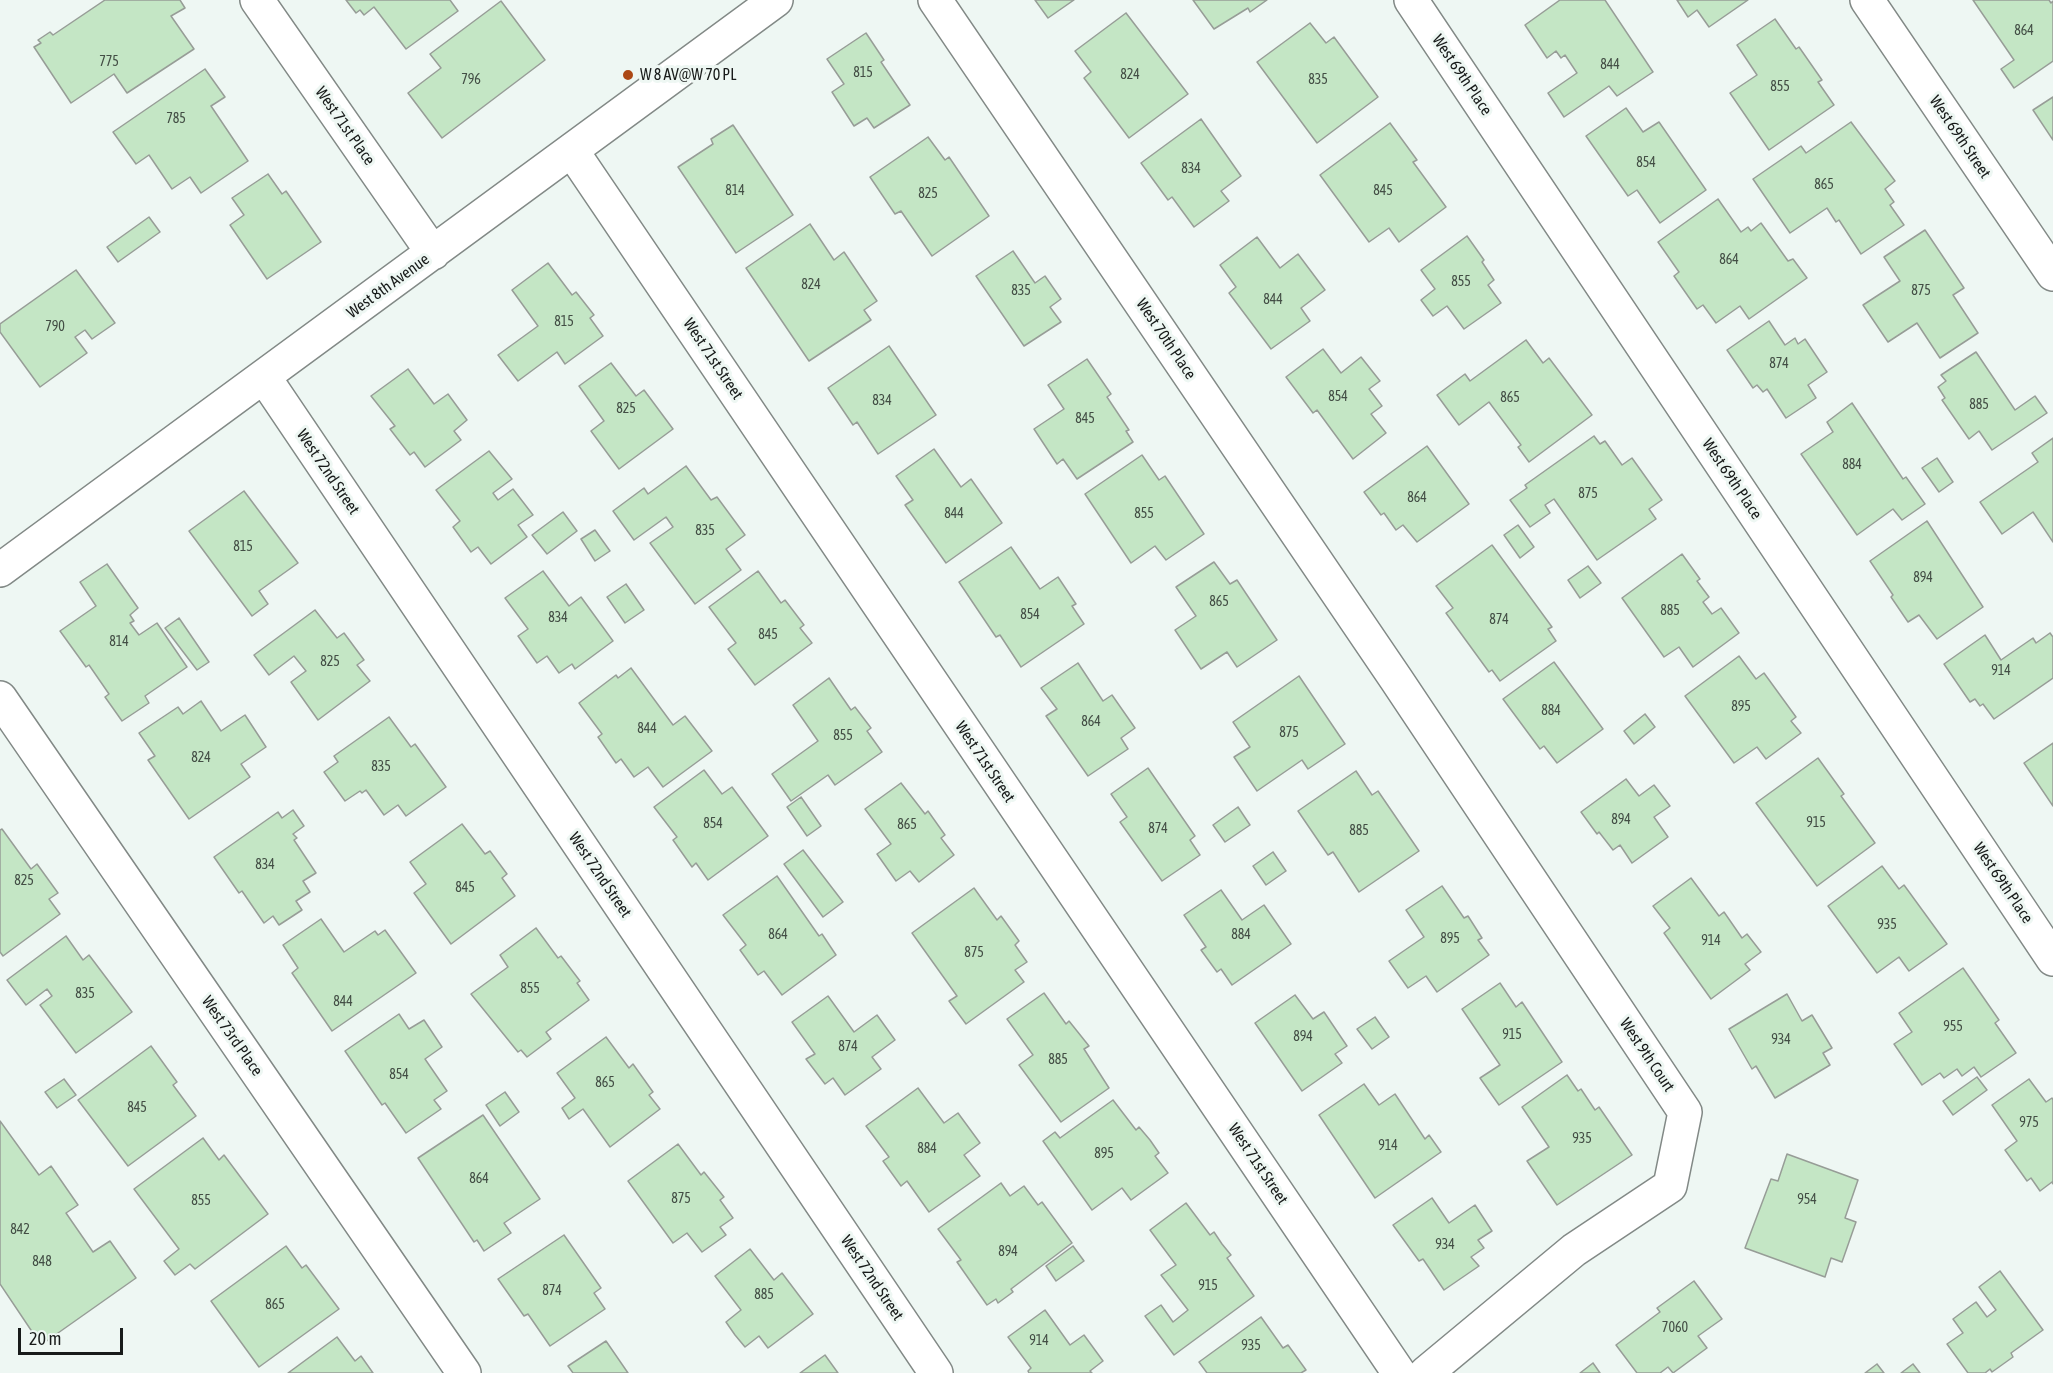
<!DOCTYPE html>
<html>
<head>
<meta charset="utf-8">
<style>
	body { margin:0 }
	#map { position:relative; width:2053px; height:1373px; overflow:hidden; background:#eef7f3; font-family:"Asap Condensed",sans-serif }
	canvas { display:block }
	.scale { position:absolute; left:18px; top:1328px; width:105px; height:27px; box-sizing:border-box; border:3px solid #181b1a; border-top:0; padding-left:8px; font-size:18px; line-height:21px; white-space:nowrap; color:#181b1a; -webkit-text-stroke:4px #eef7f3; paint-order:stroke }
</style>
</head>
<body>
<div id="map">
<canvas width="2053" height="1373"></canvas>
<div class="scale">20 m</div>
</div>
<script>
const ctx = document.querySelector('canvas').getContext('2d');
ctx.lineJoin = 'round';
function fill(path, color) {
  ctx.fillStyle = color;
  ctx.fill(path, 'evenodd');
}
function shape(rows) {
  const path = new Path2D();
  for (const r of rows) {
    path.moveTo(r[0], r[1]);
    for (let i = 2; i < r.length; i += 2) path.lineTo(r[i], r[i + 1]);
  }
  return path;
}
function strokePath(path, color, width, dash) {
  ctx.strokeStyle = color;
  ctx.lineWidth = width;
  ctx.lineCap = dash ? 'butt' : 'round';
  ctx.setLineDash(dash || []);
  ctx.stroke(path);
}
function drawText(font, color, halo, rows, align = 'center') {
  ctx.font = font + ' "Asap Condensed",sans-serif';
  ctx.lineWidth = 6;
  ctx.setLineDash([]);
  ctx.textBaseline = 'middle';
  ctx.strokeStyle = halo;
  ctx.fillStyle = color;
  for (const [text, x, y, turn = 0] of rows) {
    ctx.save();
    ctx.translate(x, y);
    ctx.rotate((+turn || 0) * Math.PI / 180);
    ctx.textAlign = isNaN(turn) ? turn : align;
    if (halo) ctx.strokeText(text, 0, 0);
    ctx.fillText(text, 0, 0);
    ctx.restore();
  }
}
const building = shape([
	[105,0,180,0,185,8,171,16,194,49,127,93,114,74,71,103,34,47,41,43,38,40,50,32,53,35,105,0],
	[346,0,450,0,458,11,406,49,374,7,364,15,360,10,356,13,346,0],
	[1035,0,1074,0,1048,18,1035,0],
	[1193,0,1267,0,1250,12,1248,8,1214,29,1193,0],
	[1560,0,1605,0,1653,72,1617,96,1609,86,1564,117,1548,93,1577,73,1565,55,1561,58,1556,51,1547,58,1525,25,1560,0],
	[1677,0,1748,0,1709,27,1697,10,1688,17,1677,0],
	[1973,0,2049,0,2051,3,2053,1,2053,61,2014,88,2001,69,2014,60,1973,0],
	[501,1,545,60,442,138,408,93,441,68,430,54,501,1],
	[1126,13,1188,94,1129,138,1084,78,1091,72,1075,51,1126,13],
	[1775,19,1796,49,1799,47,1822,80,1818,82,1834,105,1769,150,1730,93,1757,75,1737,45,1775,19],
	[1310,23,1326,43,1334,37,1378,97,1317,143,1257,62,1310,23],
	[866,33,884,60,881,62,910,105,874,128,867,118,854,126,832,92,844,84,827,59,866,33],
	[205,69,225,97,211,106,248,161,201,193,190,177,172,189,149,155,136,164,113,132,205,69],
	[2053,97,2053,140,2033,110,2053,97],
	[1626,108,1643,132,1659,122,1706,190,1660,223,1637,190,1628,196,1586,136,1626,108],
	[1201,119,1241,176,1221,191,1229,201,1194,227,1172,197,1168,200,1141,163,1201,119],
	[1851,122,1895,181,1885,189,1894,202,1890,205,1904,225,1861,254,1839,220,1836,222,1827,208,1790,233,1753,179,1801,146,1806,153,1851,122],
	[1390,123,1417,160,1413,162,1446,207,1399,242,1389,228,1369,242,1320,175,1390,123],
	[733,125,793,215,736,253,678,167,713,144,711,139,733,125],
	[928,137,945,160,949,157,989,216,932,256,901,211,895,214,870,177,928,137],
	[268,174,282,194,286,191,321,242,267,279,230,225,244,215,232,198,268,174],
	[1718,199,1741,232,1748,227,1751,231,1761,223,1788,261,1793,259,1807,278,1749,319,1740,306,1716,323,1703,305,1697,309,1674,276,1679,272,1658,242,1718,199],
	[149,217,160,232,118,262,107,247,149,217],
	[810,224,834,260,844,252,877,301,864,310,871,320,809,361,746,268,810,224],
	[1925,230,1964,288,1953,295,1978,333,1940,358,1917,323,1888,342,1863,305,1900,281,1884,257,1925,230],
	[1467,236,1484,260,1482,262,1494,280,1488,285,1501,303,1464,329,1447,306,1433,316,1421,300,1435,289,1421,270,1467,236],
	[1257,237,1280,268,1298,254,1325,290,1301,308,1310,321,1271,349,1229,293,1236,287,1220,265,1257,237],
	[1013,251,1035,283,1045,276,1061,299,1050,307,1061,322,1024,346,976,276,1013,251],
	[548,263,572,295,576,292,594,315,590,318,603,336,565,364,557,352,518,381,498,355,538,326,512,290,548,263],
	[76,270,115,323,92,339,85,330,75,337,87,353,40,387,0,332,0,324,76,270],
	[1769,321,1785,345,1795,338,1798,344,1805,339,1827,372,1808,385,1816,398,1786,418,1767,389,1763,392,1757,385,1753,388,1727,350,1769,321],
	[1526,340,1543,363,1549,358,1592,415,1529,462,1518,447,1521,445,1489,402,1459,425,1437,395,1465,374,1470,381,1526,340],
	[889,346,936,415,878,454,857,422,853,425,828,388,889,346],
	[1323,349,1341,373,1361,357,1380,381,1369,389,1382,406,1371,414,1386,433,1353,459,1317,410,1313,413,1286,377,1323,349],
	[1976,352,2015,410,2035,396,2047,413,1992,450,1979,431,1969,439,1942,400,1945,398,1938,387,1946,381,1941,375,1976,352],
	[1087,359,1111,394,1107,397,1129,430,1126,431,1133,442,1077,479,1063,459,1057,464,1034,429,1064,409,1048,385,1087,359],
	[611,363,636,396,644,390,673,429,619,469,591,431,604,421,579,386,611,363],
	[408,369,434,404,448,394,467,420,454,431,461,440,425,467,414,452,410,455,390,429,395,426,371,396,408,369],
	[1852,403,1903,479,1906,477,1925,504,1902,520,1893,509,1857,535,1801,454,1833,432,1827,422,1852,403],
	[1594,436,1600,444,1605,441,1622,465,1632,458,1662,500,1649,509,1656,519,1597,560,1554,499,1545,505,1550,513,1530,527,1510,500,1527,488,1525,485,1594,436],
	[2053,438,2053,542,2033,512,2002,534,1980,502,2038,462,2032,453,2053,438],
	[1427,446,1469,504,1417,542,1403,525,1396,530,1384,513,1381,515,1364,492,1427,446],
	[934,449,961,487,971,479,1002,523,946,563,905,505,913,500,896,476,934,449],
	[489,451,512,479,493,493,498,500,513,489,533,515,518,525,527,537,491,564,478,547,471,552,453,527,460,521,436,490,489,451],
	[1142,455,1159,480,1165,476,1204,534,1166,560,1155,546,1131,563,1085,494,1142,455],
	[1937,458,1953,482,1939,492,1922,468,1937,458],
	[686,466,711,500,717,497,745,535,726,549,741,570,695,604,650,543,673,527,666,517,634,540,613,511,644,488,648,494,686,466],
	[244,491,298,563,259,591,268,604,252,616,189,531,244,491],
	[563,512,577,531,547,554,532,535,563,512],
	[1927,521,1983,607,1937,639,1919,615,1908,622,1891,597,1893,595,1870,561,1927,521],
	[1518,525,1534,547,1520,558,1504,535,1518,525],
	[595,530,610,551,595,561,581,539,595,530],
	[1492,545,1552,627,1548,629,1556,641,1500,681,1492,670,1489,672,1446,613,1453,608,1436,586,1492,545],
	[1011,547,1040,589,1058,577,1076,604,1072,606,1084,624,1021,667,1000,635,996,637,959,582,1011,547],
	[1682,554,1700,579,1697,581,1709,597,1703,602,1712,614,1721,608,1739,633,1693,667,1679,647,1664,657,1622,598,1682,554],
	[1214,562,1230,584,1237,580,1277,640,1237,667,1227,652,1201,669,1175,630,1196,616,1176,587,1214,562],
	[107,564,138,608,130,615,134,621,130,623,139,635,157,623,187,667,145,696,149,703,122,721,105,697,109,694,89,665,86,667,60,631,96,606,80,582,107,564],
	[1588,566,1601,583,1580,598,1568,580,1588,566],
	[543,571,569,606,581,597,613,641,575,669,572,664,559,673,547,656,537,663,518,636,528,629,505,598,543,571],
	[758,571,781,603,785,600,804,625,800,628,812,643,755,685,728,649,736,643,709,607,758,571],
	[626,584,644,610,625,623,607,597,626,584],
	[315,610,337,638,344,633,364,660,357,665,370,681,318,720,291,682,306,671,294,656,269,675,254,655,315,610],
	[179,618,209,662,197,670,165,628,179,618],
	[2050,633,2053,637,2053,678,1994,719,1983,704,1980,706,1975,699,1970,702,1944,664,1985,635,2001,660,2033,638,2036,643,2050,633],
	[1739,656,1756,679,1764,673,1796,717,1791,721,1801,733,1766,759,1757,747,1734,763,1685,696,1739,656],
	[1554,662,1603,729,1557,763,1544,746,1540,749,1503,699,1554,662],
	[1078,663,1103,701,1112,695,1135,728,1121,738,1128,749,1088,776,1046,716,1057,709,1041,688,1078,663],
	[631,668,673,725,685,716,712,751,663,787,648,767,634,777,621,759,616,763,598,737,602,734,579,703,616,675,618,678,631,668],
	[1299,676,1345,744,1308,769,1302,760,1257,791,1234,757,1250,747,1233,722,1299,676],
	[829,678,851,710,855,707,871,728,867,731,882,752,835,785,828,775,791,801,772,774,818,741,793,705,829,678],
	[201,701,221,731,245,715,266,747,241,764,250,777,189,819,148,760,155,756,139,733,178,707,183,714,201,701],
	[1645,714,1655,727,1634,744,1624,731,1645,714],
	[389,717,411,747,415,744,446,787,406,816,398,805,384,815,366,790,362,793,360,791,345,801,324,772,338,762,334,756,389,717],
	[2053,743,2053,806,2024,763,2053,743],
	[1818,758,1844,794,1841,796,1875,843,1817,886,1756,803,1818,758],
	[1148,768,1195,836,1190,840,1200,855,1162,881,1120,822,1127,817,1111,794,1148,768],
	[704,770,722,794,732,787,768,836,708,880,696,863,692,867,673,840,677,837,654,807,704,770],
	[1356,771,1372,795,1378,791,1419,851,1359,892,1333,852,1328,855,1298,811,1356,771],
	[1626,779,1639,796,1654,785,1670,806,1654,817,1668,837,1632,863,1620,845,1613,850,1599,832,1597,834,1581,812,1626,779],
	[901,783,925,814,928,811,945,835,941,838,954,855,919,882,910,871,896,881,877,854,891,844,865,809,901,783],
	[801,797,821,826,807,836,787,807,801,797],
	[1238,807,1250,825,1225,842,1213,825,1238,807],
	[293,810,304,826,293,834,297,838,294,840,316,873,303,881,310,892,296,901,302,910,279,925,273,916,264,923,242,891,239,893,214,857,278,812,282,818,293,810],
	[462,824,485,854,490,851,507,874,502,878,515,896,451,944,414,893,426,884,410,862,462,824],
	[2,829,31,869,37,864,58,893,49,899,60,914,3,956,0,952,0,830,2,829],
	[803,850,843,902,823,917,784,864,803,850],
	[1273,852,1286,871,1266,885,1253,866,1273,852],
	[1882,866,1899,889,1904,885,1947,944,1909,971,1899,957,1877,973,1828,906,1882,866],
	[777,876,819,936,822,934,836,955,782,995,764,971,758,975,740,950,746,945,723,915,777,876],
	[1691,878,1719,916,1724,912,1742,938,1747,934,1761,952,1745,964,1750,970,1711,999,1664,933,1670,928,1653,906,1691,878],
	[1442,886,1464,918,1468,916,1482,938,1478,940,1489,955,1437,992,1426,976,1408,988,1389,961,1424,937,1406,910,1442,886],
	[974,888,997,920,1001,916,1019,941,1015,945,1027,962,1015,970,1024,982,966,1024,949,1001,957,996,912,933,974,888],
	[1221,890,1242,920,1264,905,1291,944,1232,985,1221,969,1217,972,1201,950,1206,947,1184,915,1221,890],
	[321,919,344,952,375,931,378,935,385,930,416,973,332,1031,292,973,298,968,283,945,321,919],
	[536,928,558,958,561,956,580,981,577,983,589,1000,546,1032,551,1039,527,1057,521,1050,518,1052,471,994,508,967,500,955,536,928],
	[66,936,83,960,89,955,132,1012,76,1053,40,1005,52,996,47,989,26,1005,7,980,66,936],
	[1963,968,1999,1020,1995,1023,2016,1053,1981,1077,1974,1067,1962,1076,1957,1069,1944,1078,1940,1073,1922,1085,1894,1044,1912,1032,1899,1013,1963,968],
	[1500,983,1516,1007,1522,1002,1562,1062,1499,1105,1480,1078,1500,1065,1462,1009,1500,983],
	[1044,993,1066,1024,1069,1021,1089,1046,1084,1049,1109,1088,1061,1122,1019,1065,1033,1055,1007,1019,1044,993],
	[1787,994,1802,1021,1812,1015,1832,1048,1823,1053,1830,1065,1775,1098,1756,1066,1752,1069,1729,1029,1787,994],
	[1295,995,1313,1019,1324,1012,1347,1046,1335,1054,1342,1063,1302,1091,1255,1023,1295,995],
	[828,996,854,1032,877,1015,895,1040,872,1057,881,1069,845,1095,833,1078,825,1084,806,1059,815,1054,792,1022,828,996],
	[399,1014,409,1029,424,1020,442,1047,425,1059,447,1091,434,1100,441,1109,406,1133,385,1103,382,1105,345,1051,399,1014],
	[1375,1017,1389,1037,1372,1049,1357,1029,1375,1017],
	[606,1037,629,1068,633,1064,653,1092,649,1095,660,1109,610,1147,583,1109,569,1119,562,1108,575,1098,557,1073,606,1037],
	[151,1046,177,1082,173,1085,196,1116,128,1166,78,1100,151,1046],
	[1567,1075,1578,1091,1581,1089,1595,1110,1599,1107,1632,1155,1557,1205,1527,1161,1549,1147,1522,1107,1567,1075],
	[1977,1077,1987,1090,1953,1115,1943,1101,1977,1077],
	[64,1079,76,1095,57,1108,45,1092,64,1079],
	[2029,1079,2046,1102,2052,1098,2053,1100,2053,1184,2052,1182,2040,1191,2031,1178,2027,1181,2005,1150,2017,1141,1992,1105,2029,1079],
	[1364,1084,1379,1105,1395,1094,1425,1139,1429,1135,1441,1152,1375,1198,1319,1115,1364,1084],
	[918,1088,944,1123,958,1113,980,1143,964,1155,980,1176,929,1212,907,1181,901,1186,883,1161,889,1157,866,1126,918,1088],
	[505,1092,519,1112,500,1126,486,1105,505,1092],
	[1113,1100,1136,1130,1139,1127,1150,1140,1159,1153,1155,1156,1168,1173,1131,1200,1122,1188,1092,1210,1043,1141,1055,1132,1060,1138,1113,1100],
	[483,1115,540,1199,504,1223,511,1233,484,1251,477,1240,474,1242,418,1158,483,1115],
	[0,1121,39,1175,51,1166,78,1205,66,1213,93,1252,110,1241,136,1278,41,1345,0,1284,0,1121],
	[203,1138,219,1160,224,1155,268,1214,195,1269,190,1264,175,1275,164,1261,179,1249,134,1189,203,1138],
	[678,1144,701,1175,704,1172,724,1197,720,1200,733,1218,720,1227,726,1235,702,1252,687,1233,673,1243,628,1181,678,1144],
	[1787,1154,1858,1180,1845,1218,1856,1222,1842,1262,1831,1258,1825,1277,1745,1248,1771,1179,1778,1181,1787,1154],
	[1001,1183,1010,1196,1024,1186,1038,1205,1042,1202,1072,1243,1011,1289,1013,1292,998,1303,996,1299,987,1305,957,1262,961,1260,938,1229,1001,1183],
	[1432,1198,1449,1223,1475,1205,1492,1231,1478,1240,1484,1248,1471,1257,1479,1266,1444,1290,1423,1259,1419,1261,1393,1225,1432,1198],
	[1186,1203,1210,1235,1214,1232,1222,1244,1231,1255,1227,1258,1254,1296,1174,1355,1145,1316,1161,1305,1173,1322,1188,1310,1161,1275,1176,1265,1150,1230,1186,1203],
	[564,1235,601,1288,594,1293,605,1309,550,1346,528,1314,524,1316,498,1279,564,1235],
	[286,1246,302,1268,306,1265,339,1309,259,1367,211,1301,286,1246],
	[1073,1246,1084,1261,1056,1281,1046,1266,1073,1246],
	[750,1249,774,1280,782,1273,813,1314,768,1348,759,1336,745,1347,735,1335,726,1322,741,1310,715,1276,750,1249],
	[2000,1271,2043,1330,2011,1353,2013,1357,1992,1372,1990,1369,1985,1373,1968,1373,1947,1344,1963,1333,1953,1319,1976,1302,1987,1317,1996,1310,1979,1287,2000,1271],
	[1694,1281,1722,1319,1698,1336,1707,1348,1673,1373,1668,1367,1660,1373,1637,1373,1616,1345,1660,1312,1657,1308,1694,1281],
	[1045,1310,1070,1345,1084,1335,1103,1361,1090,1371,1092,1373,1029,1373,1028,1371,1031,1368,1008,1337,1045,1310],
	[1261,1317,1283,1348,1288,1345,1306,1370,1301,1373,1207,1373,1199,1362,1261,1317],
	[337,1337,355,1361,361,1356,373,1373,288,1373,337,1337],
	[606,1341,628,1373,573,1373,568,1366,606,1341],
	[825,1355,838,1373,800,1373,825,1355],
	[1593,1363,1600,1373,1580,1373,1593,1363],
	[1877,1364,1884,1373,1865,1373,1877,1364],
	[1913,1364,1920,1373,1901,1373,1913,1364]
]);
fill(building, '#c4e6c5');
strokePath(building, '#979d97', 1.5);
const minor = shape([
	[257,0,433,253],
	[935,0,1396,679,1685,1112,1670,1186,1574,1250,1426,1373],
	[1411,0,2053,959],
	[1867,0,2053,274],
	[572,151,1399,1373],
	[264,377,936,1373],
	[0,570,776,0],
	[0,698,464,1373]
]);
strokePath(minor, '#828986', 36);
strokePath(minor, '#fff', 33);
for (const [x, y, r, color] of [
	[628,75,6,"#ac4815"]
]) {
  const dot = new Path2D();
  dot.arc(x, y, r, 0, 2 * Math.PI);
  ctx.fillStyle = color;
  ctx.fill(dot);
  strokePath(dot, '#eef7f3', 2);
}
drawText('14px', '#434e45', null, [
	["864",2024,31],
	["775",109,62],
	["844",1610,65],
	["815",863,73],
	["824",1130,75],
	["796",471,80],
	["835",1318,80],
	["855",1780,87],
	["785",176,119],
	["854",1646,163],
	["834",1191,169],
	["865",1824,185],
	["814",735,191],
	["845",1383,191],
	["825",928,194],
	["864",1729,260],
	["855",1461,282],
	["824",811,285],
	["835",1021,291],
	["875",1921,291],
	["844",1273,300],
	["815",564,322],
	["790",55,327],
	["874",1779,364],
	["854",1338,397],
	["865",1510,398],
	["834",882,401],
	["885",1979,405],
	["825",626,409],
	["845",1085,419],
	["884",1852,465],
	["875",1588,494],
	["864",1417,498],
	["844",954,514],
	["855",1144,514],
	["835",705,531],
	["815",243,547],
	["894",1923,578],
	["865",1219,602],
	["885",1670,611],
	["854",1030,615],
	["834",558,618],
	["874",1499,620],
	["845",768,635],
	["814",119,642],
	["825",330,662],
	["914",2001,671],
	["895",1741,707],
	["884",1551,711],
	["864",1091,722],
	["844",647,729],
	["875",1289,733],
	["855",843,736],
	["824",201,758],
	["835",381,767],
	["894",1621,820],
	["915",1816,823],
	["854",713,824],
	["865",907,825],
	["874",1158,829],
	["885",1359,831],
	["834",265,865],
	["825",24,881],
	["845",465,888],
	["935",1887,925],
	["864",778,935],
	["884",1241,935],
	["895",1450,939],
	["914",1711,941],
	["875",974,953],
	["855",530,989],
	["835",85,994],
	["844",343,1002],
	["955",1953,1027],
	["915",1512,1035],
	["894",1303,1037],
	["934",1781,1040],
	["874",848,1047],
	["885",1058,1060],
	["854",399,1075],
	["865",605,1083],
	["845",137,1108],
	["975",2029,1123],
	["935",1582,1139],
	["914",1388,1146],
	["884",927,1149],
	["895",1104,1154],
	["864",479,1179],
	["875",681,1199],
	["954",1807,1200],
	["855",201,1201],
	["842",20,1230],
	["934",1445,1245],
	["894",1008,1252],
	["848",42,1262],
	["915",1208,1286],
	["874",552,1291],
	["885",764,1295],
	["865",275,1305],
	["7060",1675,1328],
	["914",1039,1341],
	["935",1251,1346]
]);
drawText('16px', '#181b1a', '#eef7f3', [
	["W 8 AV@W 70 PL",640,75]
], 'left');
drawText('16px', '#181b1a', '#eef7f3', [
	["West 69th Place",1462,75,56],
	["West 71st Place",345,126,55],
	["West 69th Street",1960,137,56],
	["West 8th Avenue",388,286,-36],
	["West 70th Place",1166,339,56],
	["West 71st Street",713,359,56],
	["West 72nd Street",328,472,56],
	["West 69th Place",1732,479,56],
	["West 71st Street",985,762,56],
	["West 72nd Street",600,875,56],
	["West 69th Place",2003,883,56],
	["West 73rd Place",232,1036,55],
	["West 9th Court",1647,1055,56],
	["West 71st Street",1258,1164,56],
	["West 72nd Street",872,1278,56]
]);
</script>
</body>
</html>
